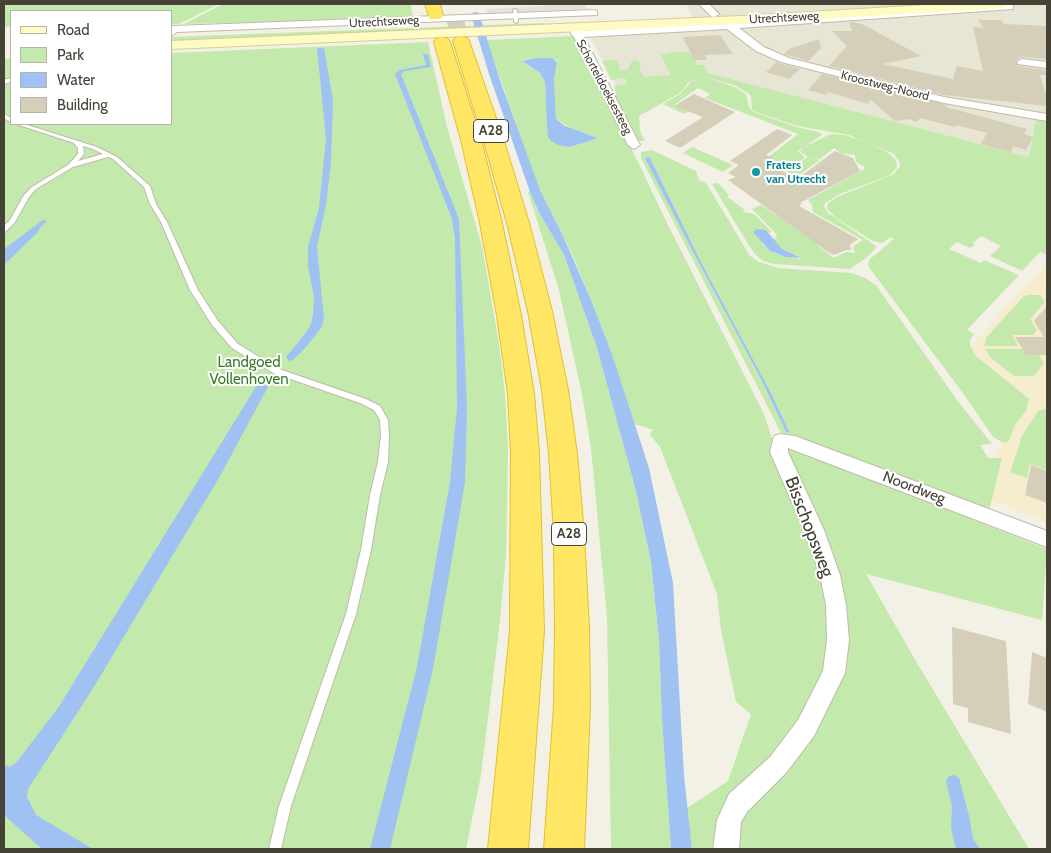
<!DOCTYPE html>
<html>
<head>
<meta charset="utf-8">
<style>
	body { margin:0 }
	#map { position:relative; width:1051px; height:853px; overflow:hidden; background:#f3f1e5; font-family:Cabin,sans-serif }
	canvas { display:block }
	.frame { position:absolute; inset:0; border:5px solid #464235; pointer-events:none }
	.legend { position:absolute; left:10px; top:10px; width:162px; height:115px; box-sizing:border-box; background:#fff; border:1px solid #b5b3ae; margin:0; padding:6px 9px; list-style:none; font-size:15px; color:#464235 }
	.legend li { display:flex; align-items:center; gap:10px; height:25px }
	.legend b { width:25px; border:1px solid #b5b3ae }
</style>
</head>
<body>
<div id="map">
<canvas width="1051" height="853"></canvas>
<div class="frame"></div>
<ul class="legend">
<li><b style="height:6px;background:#fffbc4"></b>Road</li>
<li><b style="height:14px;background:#c3e9ac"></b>Park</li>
<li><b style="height:14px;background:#9fc2f3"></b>Water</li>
<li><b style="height:14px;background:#d5cfba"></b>Building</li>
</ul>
</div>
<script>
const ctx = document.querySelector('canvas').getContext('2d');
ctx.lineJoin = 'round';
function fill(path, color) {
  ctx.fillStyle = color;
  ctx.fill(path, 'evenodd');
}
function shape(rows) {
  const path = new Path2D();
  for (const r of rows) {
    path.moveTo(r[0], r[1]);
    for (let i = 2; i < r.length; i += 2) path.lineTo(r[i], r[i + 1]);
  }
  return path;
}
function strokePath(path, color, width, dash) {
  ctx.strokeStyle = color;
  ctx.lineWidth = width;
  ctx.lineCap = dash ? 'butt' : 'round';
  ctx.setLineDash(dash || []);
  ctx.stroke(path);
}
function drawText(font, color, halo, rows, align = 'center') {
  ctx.font = font + ' Cabin,sans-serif';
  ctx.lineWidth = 4;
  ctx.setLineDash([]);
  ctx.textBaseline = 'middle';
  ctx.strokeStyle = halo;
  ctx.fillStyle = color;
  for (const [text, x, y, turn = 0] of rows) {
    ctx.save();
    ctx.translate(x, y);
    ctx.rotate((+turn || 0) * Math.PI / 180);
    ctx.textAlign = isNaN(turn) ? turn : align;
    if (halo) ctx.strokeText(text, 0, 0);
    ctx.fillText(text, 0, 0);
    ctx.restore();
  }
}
fill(shape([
	[686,4,1047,4,1047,168,727,82,616,87,591,38,699,29]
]), '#e7e5d3');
fill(shape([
	[1047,262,1047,522,980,496,1016,409,962,356]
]), '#f6edcf');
fill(shape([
	[4,4,219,4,179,24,171,24,171,11,11,11,11,27,4,27],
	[223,4,411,4,413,18,184,24],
	[545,23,543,26,171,41,171,37],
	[573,36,626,137,669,227,764,414,773,442,829,583,830,672,721,846,721,849,692,849,687,808,728,781,751,714,736,702,721,630,717,594,660,447,650,435,651,431,654,430,634,424,612,354,591,300,572,254,536,182,487,40],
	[546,58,557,60,557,63,554,80,556,119,570,128,598,138,570,147,556,144,548,137,545,82,540,73,525,64,523,60],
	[428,42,447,127,482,246,499,344,505,394,508,446,506,556,499,629,481,775,466,849,4,849,4,59,11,59,11,124,171,124,171,53],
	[673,52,689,52,698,65,704,65,707,73,1029,157,1036,121,1034,119,1047,120,1047,255,1040,252,1022,271,990,256,1001,246,981,236,973,243,975,245,970,248,957,242,949,249,981,263,984,260,1019,275,967,330,974,334,970,340,970,345,975,355,1029,399,1026,411,1015,425,1008,442,1002,442,993,437,965,396,868,266,869,260,894,239,890,237,883,243,873,241,836,218,827,209,828,203,837,197,894,174,900,166,899,161,894,154,849,135,797,126,756,112,752,109,751,97,748,93,736,86,711,78,689,81,684,89,678,94,639,116,640,131,645,141,636,141,610,91,616,90,614,86,628,84,625,78,611,80,602,61,616,60,619,62,619,70,627,70,632,61,636,60,640,63,640,70,644,77,671,75,661,55],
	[700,79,710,79,735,87,746,94,749,107,754,112,796,127,819,132,822,135,798,151,805,158,785,168,767,158,798,134,705,98,710,94,698,88,674,105,689,111,684,114,663,104,680,94,691,82],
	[831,134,845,135,863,141,887,152,896,160,897,167,890,175,840,194,825,203,824,207,828,213,876,246,876,248,866,258,850,269,774,264,763,261,755,254,748,244,712,184,718,183,729,195,727,197,745,210,743,212,754,214,772,232,769,233,766,230,762,244,774,253,799,259,801,257,782,249,774,241,773,238,778,239,775,236,777,235,752,209,761,205,818,243,816,244,834,258,846,252,855,253,853,246,863,240,813,212,812,205,808,200,866,168,856,162,855,155,841,153,834,148,820,159,808,157,820,160,796,177,785,170,807,158,807,156,800,152,804,147],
	[692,147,733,165,723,172,683,153],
	[652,150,696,171,699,180,706,183,750,256,759,262,778,268,851,273,865,278,876,285,957,400,992,444,980,445,988,458,1002,458,989,511,781,433,641,158,641,152],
	[646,157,650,158,701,262,770,391,790,433,786,432,761,379,692,250],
	[528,192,530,192,540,214,564,255,597,348,645,524,651,561,659,641,662,720,671,849,611,849,607,617,591,448,582,394,559,290],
	[1028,295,1040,295,1045,302,1030,319,1037,330,1033,335,1012,335,1018,346,984,346,986,338,1024,296],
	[985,349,1023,349,1026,355,1039,355,1044,363,1034,376,1014,376,991,358],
	[1045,409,1047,410,1047,470,1030,464,1027,478,1010,472,1022,436,1038,411],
	[791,448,1047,549,1042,620,866,574,917,663,1029,849,731,849,735,821,754,795,842,645,785,456,788,449]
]), '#c3e9ac');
fill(shape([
	[544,4,585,4,587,9,487,14,486,9,544,6]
]), '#e4e2de');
fill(shape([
	[474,12,479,13,501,83,540,190,563,236,591,300,612,354,649,468,673,583,684,776,692,849,671,849,662,720,659,641,651,561,636,491,597,348,564,255,540,214,530,192,489,74,471,15],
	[317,48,324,48,333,100,331,162,326,205,317,246,324,319,321,328,306,347,293,360,289,361,286,357,307,331,311,324,313,314,314,297,308,267,308,247,319,208,326,139],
	[423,54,428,54,431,67,405,71,401,74,459,219,467,407,465,482,433,669,390,849,370,849,417,667,450,482,457,407,455,239,452,219,395,74,400,70,426,65],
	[537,58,552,58,557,62,554,80,556,119,565,126,598,138,570,147,558,145,551,141,548,137,547,126,545,82,540,73,522,61],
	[648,157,650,158,701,262,770,391,790,433,786,432,761,379,692,250,645,158],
	[43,220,47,221,39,229,38,232,4,265,4,249],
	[757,229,766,230,782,249,802,258,786,257,770,251,753,232],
	[262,383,269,385,219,478,92,690,28,789,27,797,36,815,93,849,42,849,4,815,4,765,9,767,16,763,58,708,257,385],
	[954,775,959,778,969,816,973,839,980,849,956,849,951,828,952,807,946,781,949,776]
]), '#9fc2f3');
fill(shape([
	[978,20,1001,20,1004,24,1047,26,1047,59,1022,57,1015,61,1018,66,1045,70,1047,75,1040,75,1047,98,1047,106,944,95,829,66,847,46,832,31,852,31,849,22,854,22,864,25,921,56,883,64,953,79,957,66,983,71,973,27,984,28],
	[720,35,733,54,705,55,707,60,694,60,683,37],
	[819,39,821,48,808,61,784,54,789,49],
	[776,62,781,64,800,69,789,79,766,72],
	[822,74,947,105,946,107,1023,128,1027,129,1024,134,1033,137,1026,150,1013,146,1011,152,981,144,987,133,956,125,955,127,920,118,917,122,908,119,895,121,871,100,868,104,828,92,826,95,808,90],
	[694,94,735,112,680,148,665,141,703,117,674,106],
	[777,129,792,135,766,155,772,157,774,166,790,175,801,176,835,151,853,158,860,171,800,203,802,204,799,206,858,239,850,245,851,250,846,250,834,255,828,252,728,180,736,177,728,173,739,165,730,161],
	[1047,306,1047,355,1026,355,1015,337,1044,337,1034,321],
	[1031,465,1047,471,1047,503,1025,495],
	[952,627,1006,641,1011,734,968,722,968,708,953,704],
	[1032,652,1047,658,1047,712,1028,704]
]), '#d5cfba');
strokePath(shape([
	[454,16,461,41]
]), '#d0cec2', 17, [17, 9]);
const lane = shape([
	[515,9,517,10,518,22,516,23,514,22,513,10,515,9],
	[11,78,11,82,4,84,4,80,11,78],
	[4,114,11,118,11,122,4,118,4,114],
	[16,124,24,124,97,147,117,157,150,186,156,204,167,222,198,290,218,321,238,344,279,369,366,399,380,406,388,420,389,435,388,462,380,495,371,550,356,614,291,806,281,849,269,849,279,806,346,614,361,550,370,495,378,462,381,435,380,420,374,410,360,403,273,373,232,348,212,325,190,290,161,222,150,204,144,187,113,159,108,157,73,167,36,189,29,197,15,222,6,231,4,232,4,226,10,220,24,195,32,187,68,165,78,154,78,148,74,143,16,124],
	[83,146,93,149,103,154,78,161,84,154,83,146]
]);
const street = shape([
	[699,4,709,4,719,14,714,17,711,16,699,4],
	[1010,4,1013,5,1013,9,739,28,764,47,789,58,944,97,1047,114,1047,121,944,103,781,62,756,51,727,29,584,37,640,145,634,149,628,145,574,37,571,34,570,28,575,25,579,26,581,31,832,17,1010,4],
	[594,10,597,11,597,15,177,32,171,36,171,27,174,26,594,10],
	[1022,59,1047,62,1047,68,1018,64,1017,62,1022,59],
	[780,434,795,436,1047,531,1047,547,788,448,788,452,824,530,840,575,846,605,849,640,845,673,814,736,786,773,747,812,741,822,739,849,713,849,717,820,729,794,770,757,798,720,823,671,827,640,826,605,820,575,804,530,770,452,774,436,780,434]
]);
const secondary = shape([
	[943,4,1010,4,1003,8,741,24,171,49,171,41,741,16,943,4]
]);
const highway = shape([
	[425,4,440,4,443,16,440,19,430,19,425,4],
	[461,36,467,38,469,41,503,138,529,223,552,311,568,390,577,454,584,534,589,628,590,706,584,849,544,849,554,706,555,628,554,534,549,454,542,390,528,311,507,223,483,138,453,41,455,38,461,36],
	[442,37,448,39,450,42,481,140,502,223,521,315,534,394,539,452,544,631,528,849,488,849,510,631,511,452,508,394,497,315,480,223,461,140,434,42,436,39,442,37]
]);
strokePath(lane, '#bfbba8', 2);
strokePath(street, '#bfbba8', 2);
strokePath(secondary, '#d5cf93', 2);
strokePath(highway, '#e3c030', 2);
fill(lane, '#fff');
fill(street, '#fff');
fill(secondary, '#fffbc4');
fill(highway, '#ffe665');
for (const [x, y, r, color] of [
	[756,172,5,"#0f9aa8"]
]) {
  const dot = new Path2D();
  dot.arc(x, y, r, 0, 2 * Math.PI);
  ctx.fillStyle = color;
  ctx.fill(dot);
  strokePath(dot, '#fff', 2);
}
drawText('12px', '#464235', '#fff', [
	["Utrechtseweg",784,18,-3],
	["Utrechtseweg",384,22,-3],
	["Kroostweg-Noord",885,86,14],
	["Schorteldoeksesteeg",604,87,62]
]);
drawText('bold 12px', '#0d838f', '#fff', [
	["Fraters",766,165],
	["van Utrecht",766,179]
], 'left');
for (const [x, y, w] of [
	[491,131,35],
	[569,534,35]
]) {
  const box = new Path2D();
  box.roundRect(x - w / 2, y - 11.5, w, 23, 4);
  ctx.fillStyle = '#fff';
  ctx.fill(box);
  strokePath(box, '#464235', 1);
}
drawText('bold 14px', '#464235', null, [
	["A28",491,131],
	["A28",569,534]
]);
drawText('15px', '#377a26', '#fff', [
	["Landgoed",249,363],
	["Vollenhoven",249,380]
]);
drawText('15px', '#464235', '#fff', [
	["Noordweg",914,488,21]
]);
drawText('18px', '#464235', '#fff', [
	["Bisschopsweg",809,527,69]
]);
</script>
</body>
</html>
